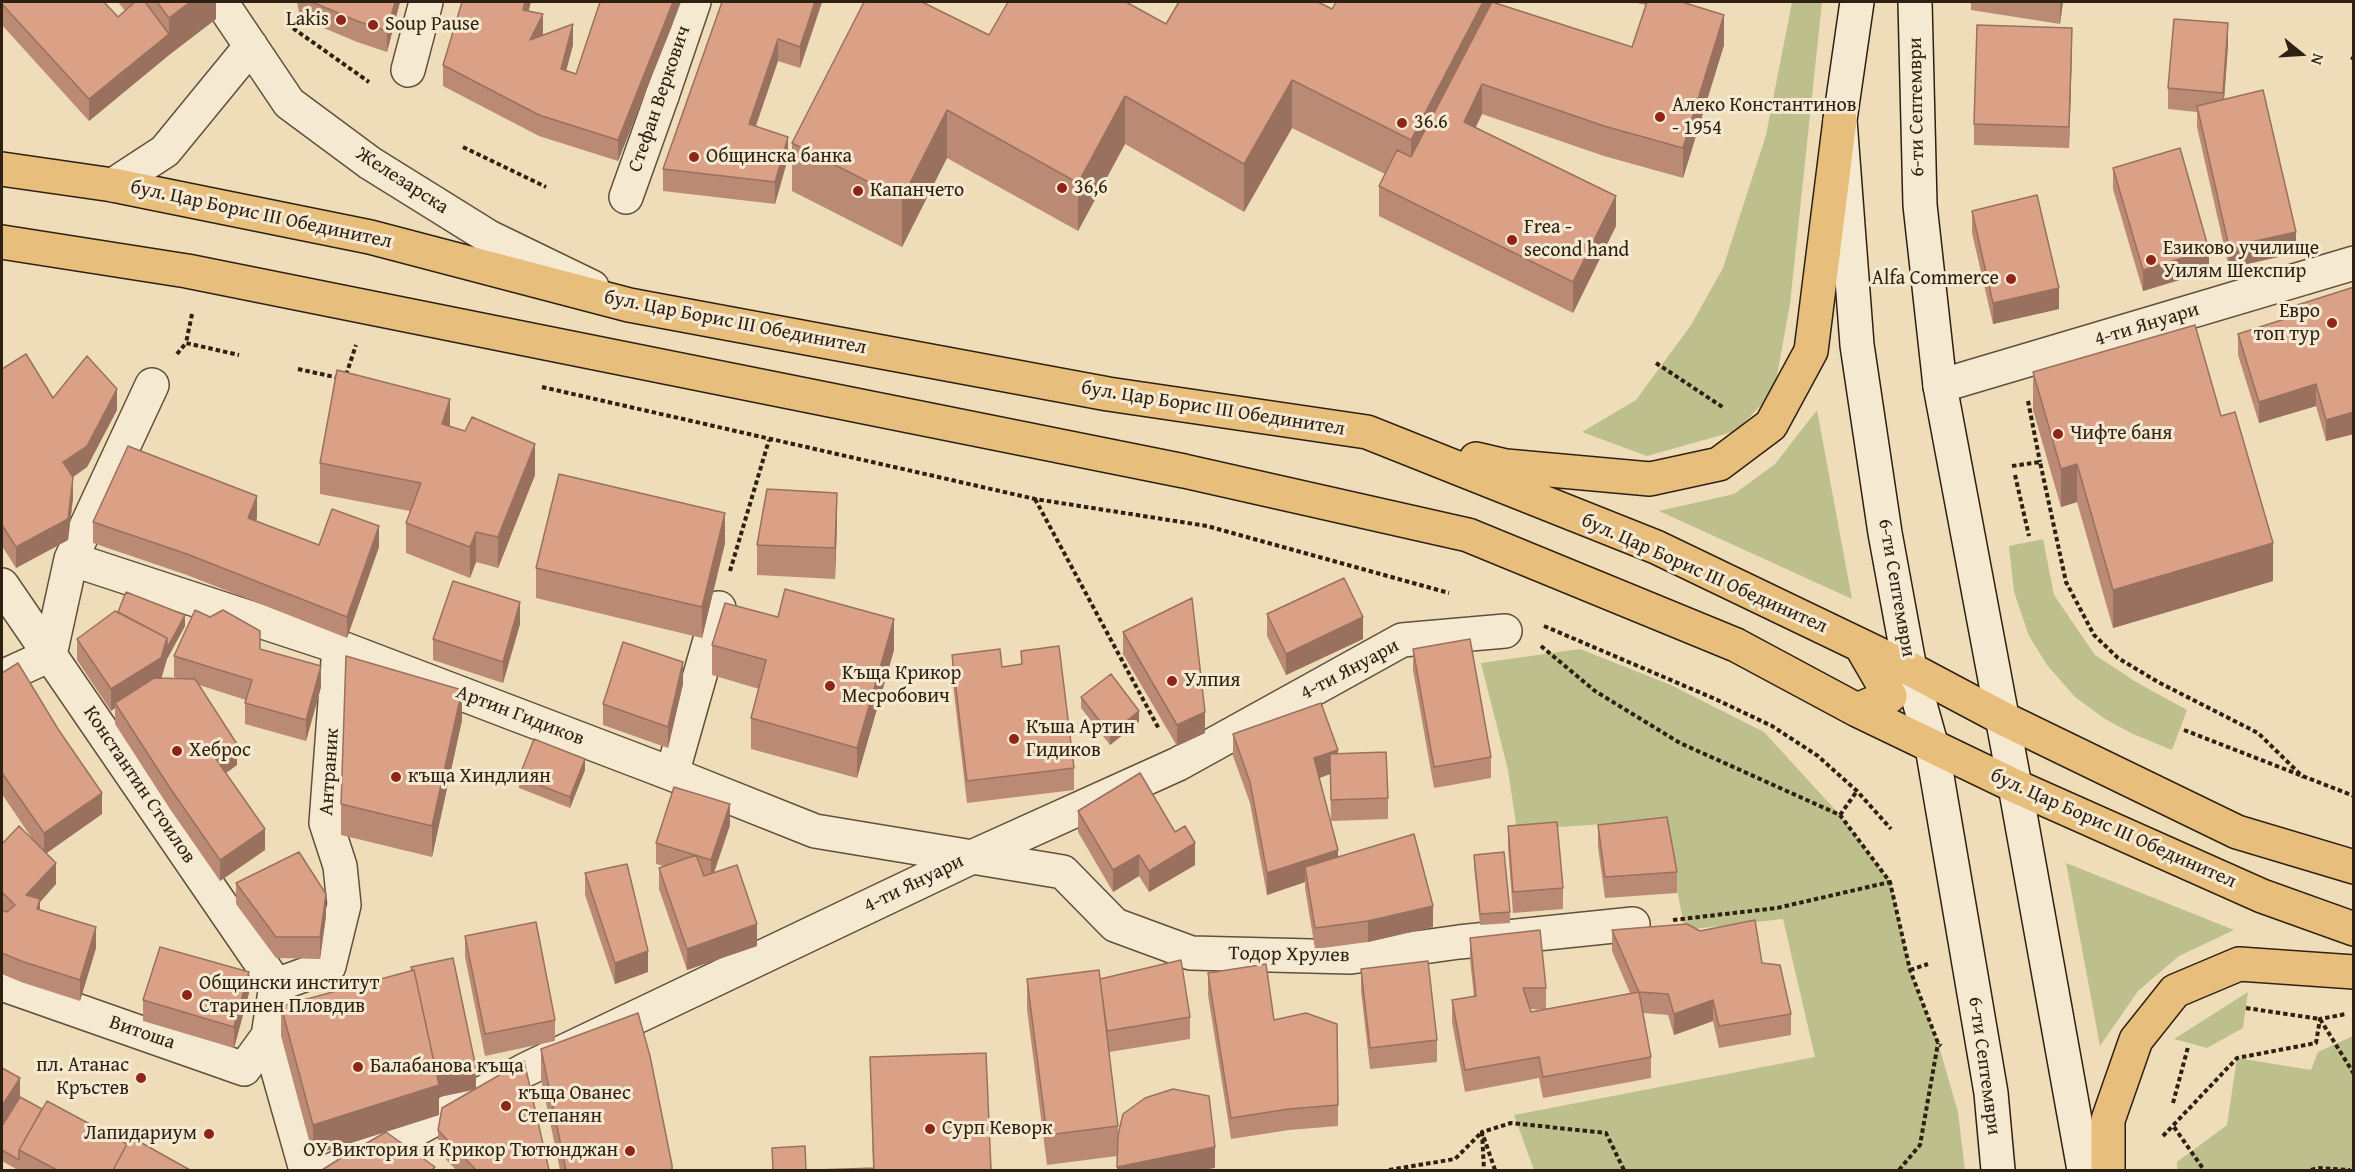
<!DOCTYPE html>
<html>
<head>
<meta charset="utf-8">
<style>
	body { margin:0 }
	#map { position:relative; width:2355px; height:1172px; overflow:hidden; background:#efddba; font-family:"Gentium Book Plus",serif }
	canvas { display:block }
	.frame { position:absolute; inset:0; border:3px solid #2f2111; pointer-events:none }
	.north { position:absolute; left:2271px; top:24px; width:60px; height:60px; -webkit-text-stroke:4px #f5e9d2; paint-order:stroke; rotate:108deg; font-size:16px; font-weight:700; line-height:24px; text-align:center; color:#2f2111 }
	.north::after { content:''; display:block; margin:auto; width:21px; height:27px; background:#2f2111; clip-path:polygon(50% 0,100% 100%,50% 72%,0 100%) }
</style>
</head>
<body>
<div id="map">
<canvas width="2355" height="1172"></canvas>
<div class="frame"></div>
<div class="north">N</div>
</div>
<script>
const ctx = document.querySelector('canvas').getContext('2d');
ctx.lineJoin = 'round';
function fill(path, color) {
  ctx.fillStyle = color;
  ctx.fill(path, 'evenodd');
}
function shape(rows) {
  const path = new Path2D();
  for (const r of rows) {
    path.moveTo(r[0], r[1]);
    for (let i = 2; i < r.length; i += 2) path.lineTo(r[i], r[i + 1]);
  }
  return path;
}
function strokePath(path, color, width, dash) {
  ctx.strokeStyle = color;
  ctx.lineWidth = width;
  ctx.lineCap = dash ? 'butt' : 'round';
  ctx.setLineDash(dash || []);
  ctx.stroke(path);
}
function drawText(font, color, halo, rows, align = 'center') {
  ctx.font = font + ' "Gentium Book Plus",serif';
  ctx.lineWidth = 6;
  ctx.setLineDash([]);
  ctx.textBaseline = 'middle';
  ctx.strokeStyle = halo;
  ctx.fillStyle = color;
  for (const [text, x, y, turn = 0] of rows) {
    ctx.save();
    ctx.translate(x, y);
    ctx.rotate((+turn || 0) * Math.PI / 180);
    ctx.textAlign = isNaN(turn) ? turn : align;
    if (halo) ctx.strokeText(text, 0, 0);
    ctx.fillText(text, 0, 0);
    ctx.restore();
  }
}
fill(shape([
	[1792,2,1822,2,1790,304,1774,392,1736,431,1647,456,1582,432,1636,400,1691,325,1723,268,1766,135],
	[1817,410,1852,599,1659,511,1734,494,1775,464],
	[2043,539,2054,595,2095,655,2136,682,2187,710,2172,750,2133,734,2105,719,2075,697,2047,665,2029,636,2014,592,2009,546],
	[1580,649,1671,685,1764,732,1840,815,1891,884,1910,970,1938,1043,1958,1112,1965,1170,1534,1170,1514,1115,1815,1057,1783,919,1685,930,1663,820,1517,830,1508,770,1481,663],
	[2066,863,2234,930,2179,956,2138,991,2100,1046],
	[2248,992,2243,1028,2207,1048,2174,1039],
	[2353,1036,2353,1170,2318,1168,2311,1170,2177,1170,2177,1162,2227,1125,2237,1058,2311,1070,2318,1052]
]), '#bdc08d');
const pedestrian = shape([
	[626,197,662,96],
	[71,559,339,647,672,774,815,831,1063,872,1115,925,1191,953,1351,957,1459,942,1633,924],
	[2,585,276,985],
	[2,677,50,655,71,559,152,385],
	[672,774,719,608],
	[2,984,244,1069,268,1036],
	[276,985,329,966,344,905,340,866,326,823,339,647],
	[276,985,268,1036,306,1170],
	[332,1170,400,1138,525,1070,972,857,1178,764,1402,640,1505,631]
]);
const minor = shape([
	[221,2,289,103,370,163,489,237,592,287],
	[408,70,426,2],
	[662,96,694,2],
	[113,185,165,151,251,46],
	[1940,386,2354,263]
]);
const secondary = shape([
	[1857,2,1840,120,1857,345,1885,533,1910,669,1932,747,1991,1093,1998,1170],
	[1915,2,1920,205,1940,386,2015,786,2084,1170]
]);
const primary = shape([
	[2,169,113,185,370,237,629,305,1108,394,1367,432,1656,547,1910,669,2002,718,2237,832,2354,867],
	[2,242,187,271,1184,471,1468,535,1736,645,1857,710,2015,786,2262,896,2354,929],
	[1476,459,1506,466,1650,479,1719,464,1771,425,1811,351,1840,120],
	[1857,710,1890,696,1861,646],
	[2108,1170,2108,1120,2136,1040,2175,991,2239,964,2354,972]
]);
strokePath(pedestrian, '#5f503b', 36);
strokePath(minor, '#5f503b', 36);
strokePath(secondary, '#2f2111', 36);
strokePath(primary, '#2f2111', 36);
strokePath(shape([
	[287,24,369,82],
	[2352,60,2354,56],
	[463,147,546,187],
	[192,314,186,343,239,355],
	[177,354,186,343],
	[1656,363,1724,408],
	[298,369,339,378],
	[346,375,356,345],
	[542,387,1035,499,1207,526,1449,593],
	[2028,401,2040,462],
	[2012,466,2040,462,2066,582,2094,635,2118,658,2158,682,2258,733,2303,777],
	[2015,475,2029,536],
	[1035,499,1159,729],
	[730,571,769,440],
	[1544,626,1713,698,1772,726,1818,756,1857,791,1891,829],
	[1541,646,1595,691,1680,743,1840,815,1890,882,1910,970,1938,1043,1941,1046],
	[2184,730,2354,796],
	[1840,815,1857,791],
	[1673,920,1777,908,1890,882],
	[1910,970,1928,964],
	[2246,1008,2320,1019,2354,1074],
	[2173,1103,2188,1047],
	[2174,1127,2204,1170],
	[2163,1136,2237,1058,2316,1043,2320,1019,2346,1014],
	[1389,1170,1455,1159,1482,1132,1484,1170],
	[1495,1170,1482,1132,1511,1123,1606,1133,1624,1170],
	[1899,1170,1920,1145,1938,1043],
	[2311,1170,2318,1168,2350,1170]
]), '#2f2111', 4, [4.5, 3]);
strokePath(pedestrian, '#f5e9d2', 33);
strokePath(minor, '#f5e9d2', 33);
strokePath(secondary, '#f5e9d2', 33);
strokePath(primary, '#e8be7d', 33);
fill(shape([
	[2,2,118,17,125,11,118,2,216,2,216,19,169,55,89,121,2,25],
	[297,2,400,2,387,52,357,42,300,18],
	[722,2,822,2,800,68,778,61,756,126,788,158,775,204,663,191,663,169],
	[1497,2,1497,3,1632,47,1646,5,1632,2,1682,2,1724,45,1683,178,1604,156,1482,114,1475,128,1616,226,1573,313,1379,216,1379,186,1385,174,1292,128,1244,212,1125,144,1078,231,947,158,902,247,792,191,792,143,989,35,1166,24,1332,9],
	[1971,2,2063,2,2060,24,1971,10],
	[528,11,543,35,573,45,566,70,576,74,673,23,618,161,539,136,443,86,443,65],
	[2228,45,2224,99,2296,253,2229,268,2197,127,2197,112,2168,109,2168,88],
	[2072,49,2069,148,1974,145,1974,124],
	[2113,168,2209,271,2143,291,2113,189],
	[1972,211,2059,309,1993,324,1972,233],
	[2354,287,2354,434,2326,441,2316,406,2259,423,2238,355,2238,334,2291,317,2291,307],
	[2,369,53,398,117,410,87,467,73,477,73,498,68,540,16,568,2,546],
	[2033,372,2221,416,2273,581,2113,628,2077,502,2061,507,2033,410],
	[450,426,535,475,498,568,476,562,470,578,406,553,406,523,410,511,320,494,320,463],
	[257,518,256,521,319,545,379,547,347,638,187,575,93,543,93,522],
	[837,524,835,579,757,575,757,545],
	[725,543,702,638,536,598,536,568],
	[118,612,185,626,167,659,161,678,177,678,174,677,174,656,260,649,321,687,306,741,245,724,245,703,246,700,199,685,237,765,226,773,265,850,220,881,170,809,115,724,115,708,111,711,77,660,77,639],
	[1267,614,1363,639,1286,675,1267,636],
	[778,617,894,650,857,778,751,749,751,718,759,689,712,675,712,645],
	[520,624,503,683,433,660,433,639],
	[1123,632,1205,733,1177,746,1123,654],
	[1413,649,1491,757,1491,778,1434,788,1413,670],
	[1021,651,1074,768,1074,790,967,803,952,676,952,655,1002,667,1021,664],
	[2,673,102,814,46,853,56,884,40,902,40,910,96,948,80,1001,21,982,2,974,2,844,33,840,2,794],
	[683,684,668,748,603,725,603,704],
	[1081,697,1139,722,1110,745,1081,708],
	[462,720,432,857,341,835,341,804],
	[1233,734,1338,753,1388,798,1388,819,1331,821,1330,774,1319,778,1338,857,1433,927,1368,942,1315,949,1305,888,1305,882,1267,895,1250,803,1233,756],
	[585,770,570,808,519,788,519,777],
	[1078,811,1175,832,1195,865,1149,892,1139,876,1113,892,1078,832],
	[730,825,714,873,757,946,687,970,659,889,659,868,664,866,656,864,656,843],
	[1598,825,1677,872,1677,893,1605,898,1598,847],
	[1508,826,1563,888,1563,909,1513,913,1508,848],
	[1474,855,1510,912,1510,923,1480,925,1474,866],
	[585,873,648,972,615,984,585,895],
	[236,883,326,916,320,959,276,958,236,904],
	[1612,930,1700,931,1762,963,1791,1014,1791,1035,1719,1048,1713,1021,1674,1035,1668,1015,1643,1013,1651,1057,1651,1078,1543,1098,1539,1078,1465,1092,1452,1022,1452,1000,1474,997,1470,959,1470,938,1546,988,1546,1009,1630,993,1612,951],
	[1530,1009,1545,1010,1531,1012],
	[465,936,555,1020,555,1041,485,1056,465,957],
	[411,967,476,1088,549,1170,456,1170,438,1151,438,1130,474,1090,439,1097,439,1115,313,1155,281,1036,281,1006,411,971],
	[1361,969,1437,1040,1437,1062,1370,1069,1361,991],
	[1208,973,1274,1020,1338,1105,1338,1126,1289,1130,1231,1139,1208,995],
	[1027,979,1100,979,1190,1017,1190,1039,1109,1052,1118,1126,1118,1135,1215,1168,1117,1170,1117,1156,1047,1165,1027,1009],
	[249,993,234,1048,143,1021,143,1000],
	[541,1049,672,1170,560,1170,541,1079],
	[870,1057,991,1170,873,1168],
	[2,1068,20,1097,42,1109,190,1170,18,1170,2,1161]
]), '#bb8a74');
fill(shape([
	[190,2,216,2,216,19,169,55,89,121,89,99,169,34,169,18],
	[395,2,400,2,387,52,387,31],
	[525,2,531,2,523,32,523,10],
	[673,2,681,2,673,23,618,161,618,140],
	[815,2,822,2,800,68,800,47],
	[1483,2,1497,2,1497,24,1411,188,1411,140],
	[2060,2,2063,2,2060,24],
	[543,14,543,35,530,40],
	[1724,15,1724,45,1683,178,1683,148],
	[2228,23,2228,45,2223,114,2223,93],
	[573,24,573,45,561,90,561,69],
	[2072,28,2072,49,2069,148,2069,127],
	[778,39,778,61,749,145,749,124],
	[1292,80,1292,128,1244,212,1244,164],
	[1482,84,1482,114,1464,152,1464,122],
	[1125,96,1125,144,1078,231,1078,183],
	[947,110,947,158,902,247,902,199],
	[788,137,788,158,775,204,775,182],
	[1616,196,1616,226,1573,313,1573,282],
	[2296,232,2296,253,2229,268,2229,247],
	[2209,250,2209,271,2143,291,2143,270],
	[2059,288,2059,309,1993,324,1993,303],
	[2316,384,2316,406,2259,423,2259,402],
	[117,389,117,410,87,467,63,484,63,462],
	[450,399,450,429,442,424],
	[2354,412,2354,434,2326,441,2326,420],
	[535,444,535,475,498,568,498,537],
	[2077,464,2077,502,2061,507,2061,469],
	[73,477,73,498,68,540,16,568,16,547],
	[837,493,837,524,835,579,835,548],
	[257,496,257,518,248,540,248,518],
	[725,513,725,543,702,638,702,607],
	[379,526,379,547,347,638,347,617],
	[476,532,476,562,470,578,470,547],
	[2273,543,2273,581,2113,628,2113,590],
	[520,602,520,624,503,683,503,662],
	[185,615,185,626,167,659,167,648],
	[1363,617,1363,639,1286,675,1286,654],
	[894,619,894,650,857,778,857,748],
	[167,638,167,659,161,680,115,703,115,708,111,711,111,689],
	[683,662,683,684,668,748,668,727],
	[321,666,321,687,306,741,306,720],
	[462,690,462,720,432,857,432,826],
	[1139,711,1139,722,1110,745,1110,734],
	[1205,712,1205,733,1177,746,1177,725],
	[237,744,237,765,216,780,216,759],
	[1338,750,1338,771,1314,780,1314,758],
	[585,759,585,770,570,808,570,797],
	[102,793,102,814,44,855,44,833],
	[730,804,730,825,711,881,711,860],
	[265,829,265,850,220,881,220,860],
	[1195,843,1195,865,1149,892,1149,871],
	[1338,850,1338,872,1305,867,1305,882,1267,895,1267,873],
	[1139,855,1139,876,1113,892,1113,870],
	[56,863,56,884,40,902,40,921,26,895],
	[326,894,326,916,320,959,320,937],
	[1433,906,1433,927,1368,942,1368,921],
	[757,924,757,946,687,970,687,949],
	[96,927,96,948,80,1001,80,980],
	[648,951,648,972,615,984,615,963],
	[249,972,249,993,234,1048,234,1027],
	[1713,1000,1713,1021,1674,1035,1674,1014],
	[476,1068,476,1089,439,1097,439,1115,313,1155,313,1125,434,1077],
	[20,1078,20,1108,2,1137,2,1106],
	[1215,1147,1215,1168,1202,1170,1117,1170,1117,1167]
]), '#99715e');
const building = shape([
	[2,2,104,2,118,17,135,2,134,2,145,2,169,34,89,99,2,4,2,2],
	[157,2,190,2,169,18,157,2],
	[312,2,395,2,387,31,357,21,312,2],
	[462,2,525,2,523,10,543,14,530,40,573,24,561,69,576,74,600,2,673,2,618,140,539,115,443,65,462,2],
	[722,2,815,2,800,47,778,39,749,124,788,137,775,182,663,169,722,2],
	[864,2,922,2,989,35,1008,2,1126,2,1166,24,1179,2,1318,2,1332,9,1336,2,1483,2,1411,140,1292,80,1244,164,1125,96,1078,183,947,110,902,199,792,143,864,2],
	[1492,2,1632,47,1647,2,1682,2,1724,15,1683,148,1604,126,1482,84,1464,122,1616,196,1573,282,1379,186,1397,150,1411,157,1492,2],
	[2174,19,2228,23,2223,93,2168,88,2174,19],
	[1977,25,2072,28,2069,127,1974,124,1977,25],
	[2263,90,2296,232,2229,247,2197,106,2263,90],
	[2180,148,2209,250,2143,270,2113,168,2180,148],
	[2037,195,2059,288,1993,303,1972,211,2037,195],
	[2354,287,2354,412,2326,420,2316,384,2259,402,2238,334,2294,316,2291,307,2354,287],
	[2195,325,2221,416,2235,412,2273,543,2113,590,2077,464,2061,469,2033,372,2195,325],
	[26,354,53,398,87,356,117,389,87,446,63,462,73,477,68,519,16,547,2,525,2,369,26,354],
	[337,370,450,399,442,424,465,431,472,417,535,444,498,537,476,532,470,547,406,523,421,483,320,463,337,370],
	[128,446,257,496,248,518,319,545,332,509,379,526,347,617,187,554,93,522,128,446],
	[559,474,725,513,702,607,536,568,559,474],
	[767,489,837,493,835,548,757,545,767,489],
	[1344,578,1363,617,1286,654,1267,614,1344,578],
	[453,581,520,602,503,662,433,639,453,581],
	[785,589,894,619,857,748,751,718,766,660,712,645,725,603,778,617,785,589],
	[126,592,185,615,167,648,167,638,118,612,126,592],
	[1192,598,1205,712,1177,725,1123,632,1192,598],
	[195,610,210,617,223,610,260,631,260,649,321,666,306,720,245,703,252,680,174,656,195,610],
	[115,611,167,638,161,658,111,689,77,639,115,611],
	[1470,639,1491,757,1434,767,1413,649,1470,639],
	[623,642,683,662,668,727,603,704,623,642],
	[1059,646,1074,768,967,781,952,655,1000,649,1002,667,1022,664,1021,651,1059,646],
	[346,656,462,690,432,826,341,804,346,656],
	[18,663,58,729,102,793,44,833,2,773,2,673,18,663],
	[1111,674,1139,711,1110,734,1081,697,1111,674],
	[154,678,195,679,237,744,216,759,265,829,220,860,170,788,115,703,154,678],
	[1321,703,1338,750,1314,758,1338,850,1267,873,1250,782,1233,734,1321,703],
	[534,739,585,759,570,797,519,777,534,739],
	[1386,752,1388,798,1331,800,1330,754,1386,752],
	[1140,773,1175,832,1185,826,1195,843,1149,871,1139,855,1113,870,1078,811,1140,773],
	[674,787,730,804,711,860,656,843,674,787],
	[1667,817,1677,872,1605,877,1598,825,1667,817],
	[1557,822,1563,888,1513,892,1508,826,1557,822],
	[19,826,56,863,26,895,40,899,37,909,96,927,80,980,21,961,2,953,2,910,7,912,15,905,2,892,2,844,19,826],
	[1414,834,1433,906,1368,921,1315,928,1305,867,1414,834],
	[299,852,326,894,320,937,276,937,236,883,299,852],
	[1504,852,1510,912,1480,914,1474,855,1504,852],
	[696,855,704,876,737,865,757,924,687,949,659,868,696,855],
	[627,864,648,951,615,963,585,873,627,864],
	[1755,920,1762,963,1780,965,1791,1014,1719,1026,1713,1000,1674,1014,1668,994,1639,992,1612,930,1687,924,1700,931,1755,920],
	[536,922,555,1020,485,1034,465,936,536,922],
	[1540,930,1546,988,1523,988,1531,1012,1639,992,1651,1057,1543,1077,1539,1057,1465,1070,1452,1000,1476,996,1470,938,1540,930],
	[160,947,249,972,234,1027,143,1000,160,947],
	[453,958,476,1068,437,1076,414,970,412,970,411,967,453,958],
	[1181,960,1190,1017,1107,1031,1100,979,1181,960],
	[1428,961,1437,1040,1370,1048,1361,969,1428,961],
	[1266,964,1274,1020,1306,1013,1337,1024,1338,1105,1289,1109,1231,1118,1208,973,1266,964],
	[414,970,439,1085,313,1125,281,1006,414,970],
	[1099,970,1118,1126,1047,1135,1027,979,1099,970],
	[638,1013,650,1056,672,1165,672,1170,566,1170,541,1049,638,1013],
	[986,1053,991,1170,874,1170,870,1057,986,1053],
	[524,1061,549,1170,476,1170,438,1130,442,1108,524,1061],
	[2,1068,20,1078,2,1106,2,1068],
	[1173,1089,1209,1096,1215,1147,1117,1167,1118,1135,1123,1114,1145,1098,1173,1089],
	[20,1097,42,1109,19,1150,19,1160,2,1150,2,1126,20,1097],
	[47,1101,127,1144,113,1170,57,1170,19,1150,47,1101],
	[386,1132,435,1167,432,1170,322,1170,344,1156,386,1132],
	[131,1137,190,1170,113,1170,131,1137],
	[805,1146,806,1170,773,1170,772,1148,805,1146],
	[874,1168,874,1170,816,1170,874,1168]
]);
fill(building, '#daa187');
strokePath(building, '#99715e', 1.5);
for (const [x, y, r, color] of [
	[341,20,6,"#8f2418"],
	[373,25,6,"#8f2418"],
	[1660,117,6,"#8f2418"],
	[1402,123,6,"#8f2418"],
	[694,157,6,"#8f2418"],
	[1062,188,6,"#8f2418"],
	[858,191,6,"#8f2418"],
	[1512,240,6,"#8f2418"],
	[2151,260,6,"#8f2418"],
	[2011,279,6,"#8f2418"],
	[2332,323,6,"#8f2418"],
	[2058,434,6,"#8f2418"],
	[1172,681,6,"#8f2418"],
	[830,686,6,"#8f2418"],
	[1014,739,6,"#8f2418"],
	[177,751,6,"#8f2418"],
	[396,777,6,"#8f2418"],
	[187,995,6,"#8f2418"],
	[358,1067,6,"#8f2418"],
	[141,1078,6,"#8f2418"],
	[506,1106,6,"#8f2418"],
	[930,1129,6,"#8f2418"],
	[209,1134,6,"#8f2418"],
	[630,1151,6,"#8f2418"]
]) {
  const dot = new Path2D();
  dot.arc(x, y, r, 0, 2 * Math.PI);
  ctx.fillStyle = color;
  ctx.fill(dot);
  strokePath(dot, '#f5e9d2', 2);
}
drawText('20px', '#2f2111', '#f5e9d2', [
	["Lakis",329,20,"right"],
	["Soup Pause",385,25],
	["Алеко Константинов",1672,106],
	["- 1954",1672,129],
	["36.6",1414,123],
	["Общинска банка",706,157],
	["36,6",1074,188],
	["Капанчето",870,191],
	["Frea -",1524,228],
	["second hand",1524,251],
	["Езиково училище",2163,249],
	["Уилям Шекспир",2163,272],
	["Alfa Commerce",1999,279,"right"],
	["Евро",2320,312,"right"],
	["топ тур",2320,335,"right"],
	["Чифте баня",2070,434],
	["Kъща Крикор",842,674],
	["Месробович",842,697],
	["Улпия",1184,681],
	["Къша Артин",1026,728],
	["Гидиков",1026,751],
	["Хеброс",189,751],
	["къща Хиндлиян",408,777],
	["Общински институт",199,984],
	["Старинен Пловдив",199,1007],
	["пл. Атанас",129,1066,"right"],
	["Кръстев",129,1089,"right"],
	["Балабанова къща",370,1067],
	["къща Ованес",518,1094],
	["Степанян",518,1117],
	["Сурп Кеворк",942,1129],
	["Лапидариум",197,1134,"right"],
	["ОУ Виктория и Крикор Тютюнджан",618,1151,"right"]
], 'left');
drawText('20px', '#2f2111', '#f5e9d2', [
	["Стефан Веркович",660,99,-71],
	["6-ти Септември",1917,107,-91],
	["Железарска",402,181,33],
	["бул. Цар Борис III Обединител",261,215,12],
	["бул. Цар Борис III Обединител",735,323,11],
	["4-ти Януари",2147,325,-17],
	["бул. Цар Борис III Обединител",1213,409,9],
	["бул. Цар Борис III Обединител",1704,574,24],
	["6-ти Септември",1896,588,80],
	["4-ти Януари",1350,670,-28],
	["Артин Гидиков",520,716,21],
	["Антраник",330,772,-86],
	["Константин Стоилов",139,785,56],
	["бул. Цар Борис III Обединител",2113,829,24],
	["4-ти Януари",914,884,-26],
	["Тодор Хрулев",1289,955,1],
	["Витоша",142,1033,19],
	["6-ти Септември",1984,1066,82]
]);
</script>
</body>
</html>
